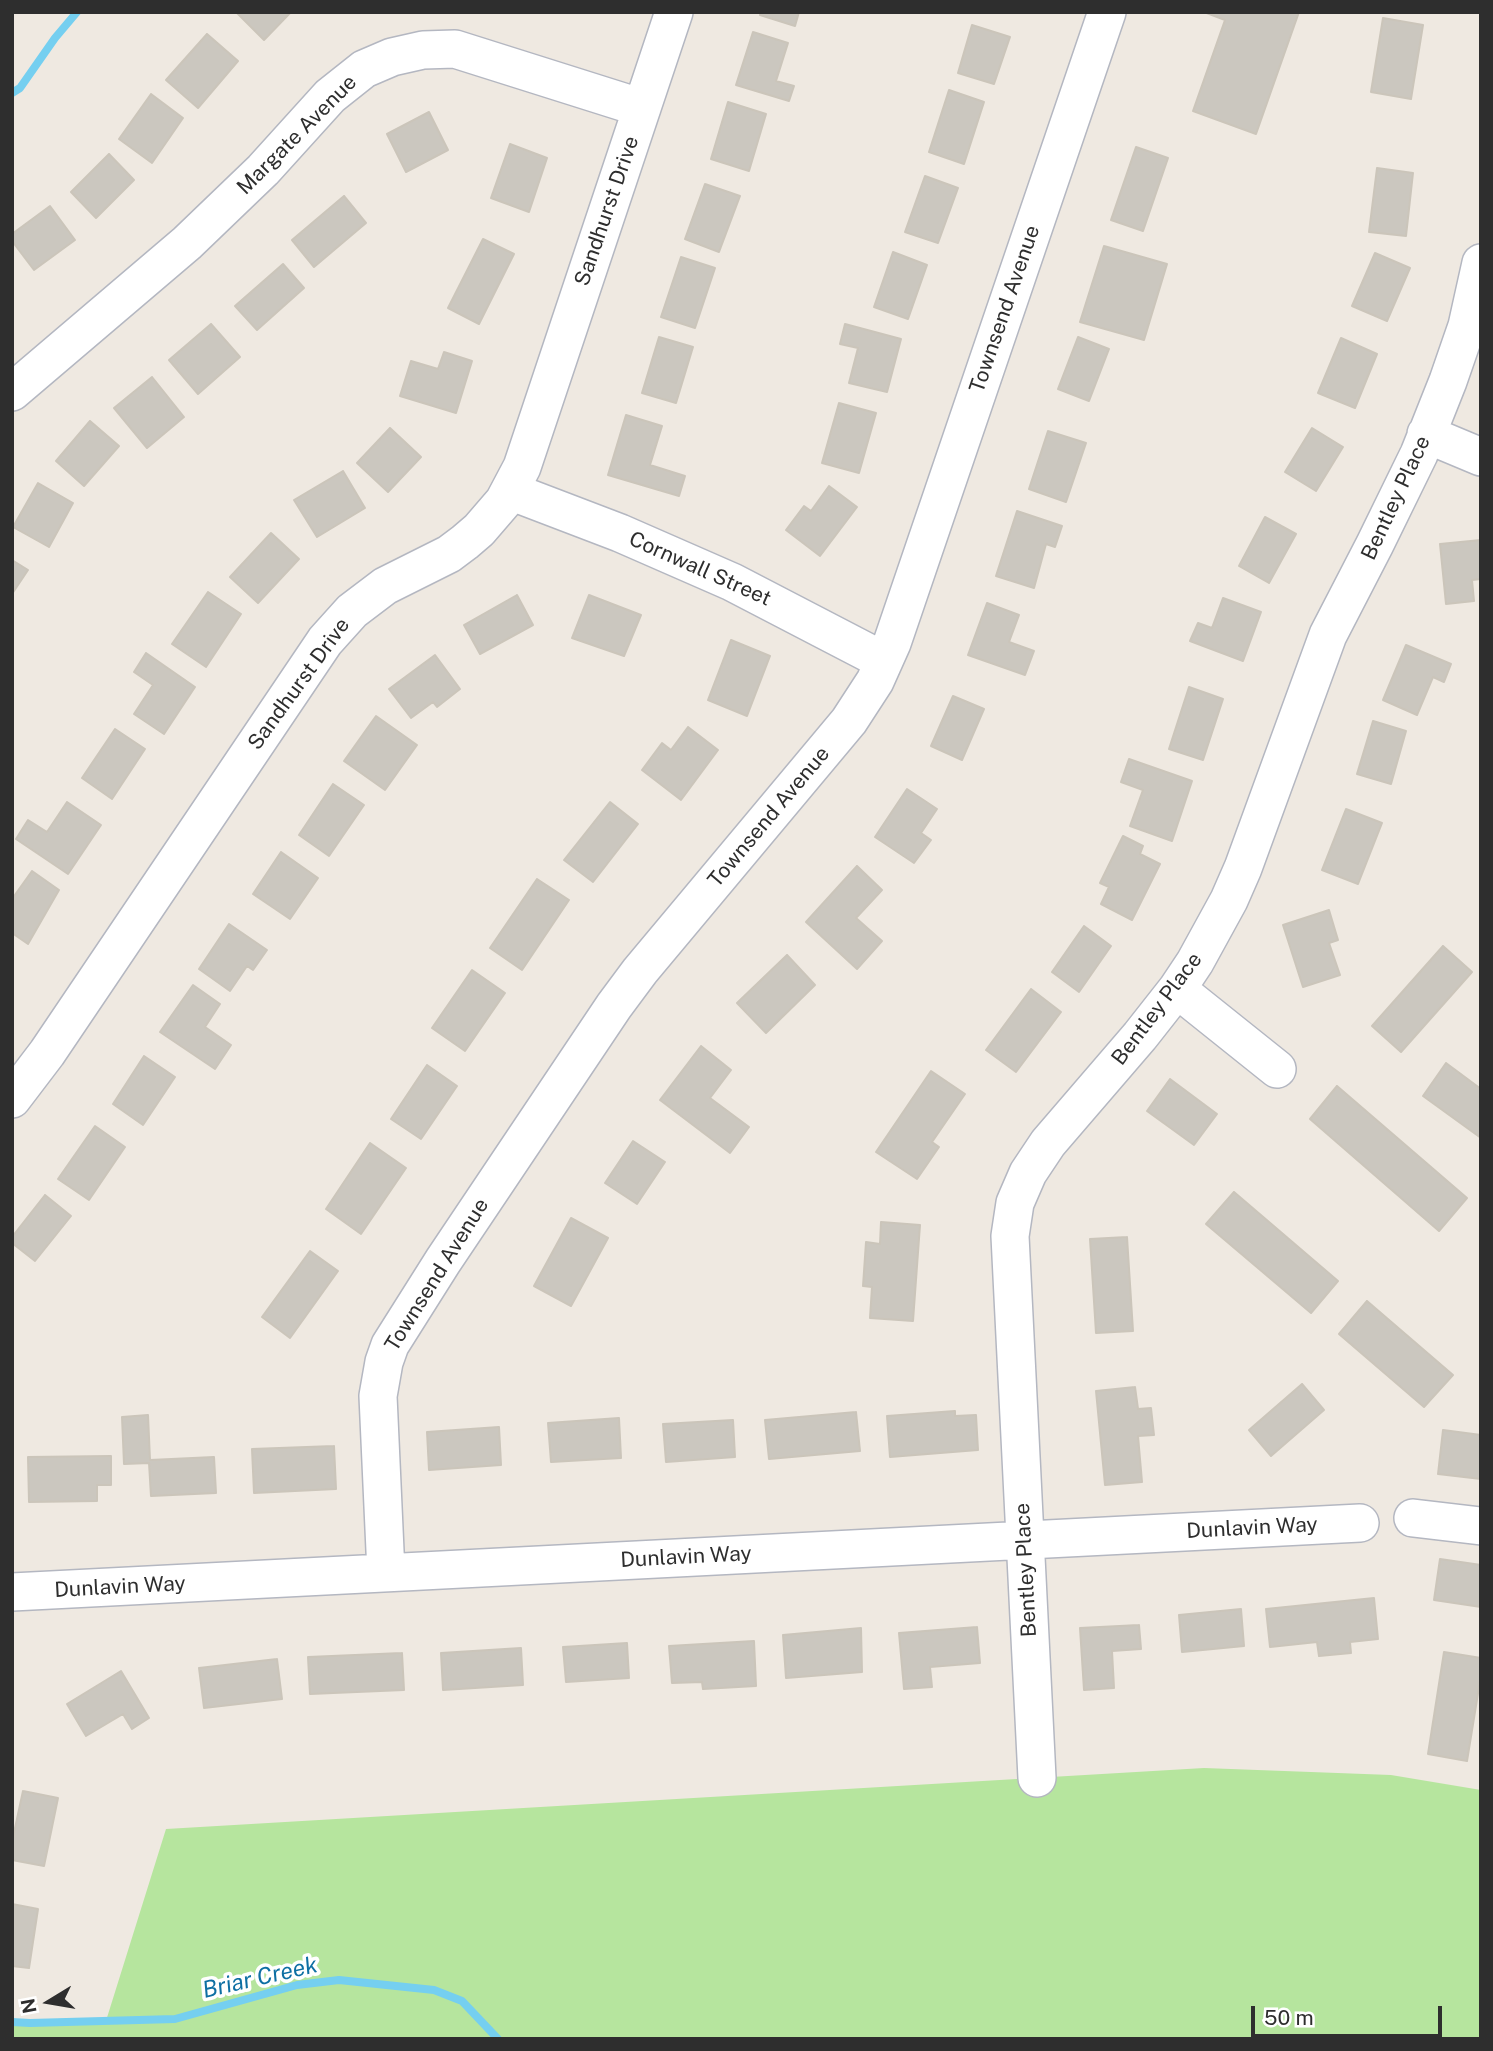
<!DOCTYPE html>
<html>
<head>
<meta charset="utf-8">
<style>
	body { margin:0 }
	#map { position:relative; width:1493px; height:2051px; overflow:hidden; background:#efe9e1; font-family:"Public Sans",sans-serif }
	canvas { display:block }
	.frame { position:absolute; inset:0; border:14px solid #2e2e2e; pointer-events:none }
	.north { position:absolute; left:14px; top:1967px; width:70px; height:70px; -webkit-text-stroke:5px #fff; paint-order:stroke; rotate:259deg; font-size:19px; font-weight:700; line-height:28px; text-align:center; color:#2e2e2e }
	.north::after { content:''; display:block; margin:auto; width:24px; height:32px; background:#2e2e2e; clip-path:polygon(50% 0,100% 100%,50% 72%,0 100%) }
	.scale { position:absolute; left:1251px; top:2006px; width:191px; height:32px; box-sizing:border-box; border:4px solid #2e2e2e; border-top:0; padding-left:9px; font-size:21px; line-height:24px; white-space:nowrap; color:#2e2e2e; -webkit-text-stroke:5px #fff; paint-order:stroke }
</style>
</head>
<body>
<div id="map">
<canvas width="1493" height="2051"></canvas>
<div class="frame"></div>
<div class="north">N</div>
<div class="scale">50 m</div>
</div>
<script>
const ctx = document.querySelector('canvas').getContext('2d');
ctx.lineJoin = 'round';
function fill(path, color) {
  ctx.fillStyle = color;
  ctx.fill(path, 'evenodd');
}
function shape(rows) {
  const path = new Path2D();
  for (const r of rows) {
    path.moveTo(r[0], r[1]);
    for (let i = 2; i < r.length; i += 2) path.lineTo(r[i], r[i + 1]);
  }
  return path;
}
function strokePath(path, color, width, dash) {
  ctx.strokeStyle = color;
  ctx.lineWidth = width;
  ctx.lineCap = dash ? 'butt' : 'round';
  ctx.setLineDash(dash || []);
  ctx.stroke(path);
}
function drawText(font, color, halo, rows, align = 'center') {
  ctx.font = font + ' "Public Sans",sans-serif';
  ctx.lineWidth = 7;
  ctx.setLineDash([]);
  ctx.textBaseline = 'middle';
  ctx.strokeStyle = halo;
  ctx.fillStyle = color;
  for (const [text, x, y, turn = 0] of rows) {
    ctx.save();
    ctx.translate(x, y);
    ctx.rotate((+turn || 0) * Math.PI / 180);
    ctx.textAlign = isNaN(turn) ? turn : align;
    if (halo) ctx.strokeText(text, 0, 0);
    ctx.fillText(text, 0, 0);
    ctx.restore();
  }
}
fill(shape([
	[1204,1768,1391,1775,1481,1790,1481,2039,12,2039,12,2022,105,2024,166,1829]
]), '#b6e59e');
strokePath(shape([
	[12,93,20,88,55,38,77,12],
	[12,2022,30,2023,175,2019,297,1985,339,1980,434,1990,462,2001,498,2039]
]), '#75cff0', 8);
const building = shape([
	[236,12,291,12,264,40,236,12],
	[761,12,799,12,795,26,760,15,761,12],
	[1204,12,1299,12,1256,134,1193,111,1225,20,1204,12],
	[1383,18,1423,25,1411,99,1371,92,1383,18],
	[972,25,1010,37,994,84,958,73,972,25],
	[753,32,788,43,776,81,794,86,789,101,736,85,753,32],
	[207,34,238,61,198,108,166,80,207,34],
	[949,90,984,102,964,164,929,152,949,90],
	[151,94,183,118,152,163,119,139,151,94],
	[728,102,766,114,749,171,711,159,728,102],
	[429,112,448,150,406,172,387,134,429,112],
	[510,144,547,158,529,212,491,198,510,144],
	[1136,147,1168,158,1143,231,1111,220,1136,147],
	[109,154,134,180,96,218,71,192,109,154],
	[1377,168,1413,173,1406,236,1369,232,1377,168],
	[925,176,958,188,938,243,905,232,925,176],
	[705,184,740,196,719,252,685,239,705,184],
	[344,196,366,223,314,267,292,240,344,196],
	[50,206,75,240,34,270,12,241,12,234,50,206],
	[483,239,514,254,479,324,448,308,483,239],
	[1104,246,1167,264,1144,340,1080,322,1104,246],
	[893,252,927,265,908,319,874,307,893,252],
	[1375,253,1410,268,1387,321,1352,306,1375,253],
	[681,257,715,268,695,328,661,317,681,257],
	[283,264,304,288,257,330,235,306,283,264],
	[211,324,240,357,198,394,169,360,211,324],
	[845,324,901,339,887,392,849,383,858,348,840,344,845,324],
	[659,337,693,347,676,403,642,393,659,337],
	[1078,337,1109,349,1089,401,1058,389,1078,337],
	[1341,338,1377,354,1355,408,1318,393,1341,338],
	[444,352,472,361,456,413,400,396,411,361,438,369,444,352],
	[152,377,184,417,147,448,114,408,152,377],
	[839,403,876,413,859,473,822,463,839,403],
	[626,415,662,426,650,465,685,476,679,496,608,475,626,415],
	[90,421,119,446,84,486,56,461,90,421],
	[390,428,421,457,388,492,357,463,390,428],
	[1312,428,1343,447,1316,491,1285,472,1312,428],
	[1048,431,1086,443,1066,502,1029,489,1048,431],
	[343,471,365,508,317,537,294,500,343,471],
	[38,483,73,503,49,547,13,527,38,483],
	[829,486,857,507,820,556,786,530,804,506,811,511,829,486],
	[1017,511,1062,526,1055,547,1046,544,1034,588,996,576,1017,511],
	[1265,517,1296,534,1269,583,1239,566,1265,517],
	[271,533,299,559,258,603,230,577,271,533],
	[1481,540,1481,579,1472,580,1474,601,1446,604,1440,544,1481,540],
	[12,560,28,570,12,594,12,560],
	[208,592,241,614,206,667,172,644,208,592],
	[517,595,533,625,480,654,464,625,517,595],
	[589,595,641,615,624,656,572,638,589,595],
	[1223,598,1261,612,1243,661,1190,641,1198,623,1212,628,1223,598],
	[987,603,1019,615,1009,642,1034,651,1025,675,968,655,987,603],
	[731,640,770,656,747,716,708,700,731,640],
	[1406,645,1451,664,1444,682,1433,677,1417,715,1383,700,1406,645],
	[146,653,195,687,164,734,134,714,153,685,134,672,146,653],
	[435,655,460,689,437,707,433,702,411,718,389,689,435,655],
	[1189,687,1223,699,1203,760,1169,749,1189,687],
	[953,696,984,709,962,760,931,746,953,696],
	[376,716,417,745,385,790,344,761,376,716],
	[1373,721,1406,731,1391,784,1357,774,1373,721],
	[688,727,718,750,681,800,642,770,662,743,671,750,688,727],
	[115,729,145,749,112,799,82,778,115,729],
	[1129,759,1192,781,1172,841,1130,826,1143,790,1121,782,1129,759],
	[333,784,364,805,329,856,299,835,333,784],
	[907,789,937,809,921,833,931,840,914,863,875,837,907,789],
	[67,802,101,825,68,874,16,839,28,820,47,832,67,802],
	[610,802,638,824,593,882,564,860,610,802],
	[1346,809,1382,823,1358,884,1322,870,1346,809],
	[1123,836,1143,846,1140,854,1160,864,1132,920,1101,904,1109,887,1100,883,1123,836],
	[281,852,318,878,290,919,253,894,281,852],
	[857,866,882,890,856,918,882,941,857,969,806,922,857,866],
	[32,871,59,890,28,944,12,933,12,899,32,871],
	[537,879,569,900,522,970,490,948,537,879],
	[1329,910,1338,940,1329,943,1340,975,1303,987,1283,925,1329,910],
	[229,924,267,950,253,970,247,966,230,991,199,969,229,924],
	[1084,926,1111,946,1079,992,1052,972,1084,926],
	[1443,946,1472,972,1401,1052,1372,1026,1443,946],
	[787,955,815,985,766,1033,737,1003,787,955],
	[472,970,505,993,465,1051,432,1028,472,970],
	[193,985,220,1004,205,1027,231,1045,215,1069,160,1032,193,985],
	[1031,989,1061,1012,1016,1072,986,1050,1031,989],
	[701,1046,731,1070,710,1098,749,1127,730,1153,660,1100,701,1046],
	[144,1056,175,1077,143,1125,113,1104,144,1056],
	[1446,1063,1481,1089,1481,1138,1423,1096,1446,1063],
	[427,1065,457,1086,421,1139,391,1119,427,1065],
	[931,1071,965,1094,932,1142,939,1147,917,1179,876,1152,931,1071],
	[1170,1079,1217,1114,1194,1145,1147,1111,1170,1079],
	[1337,1086,1467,1198,1439,1231,1310,1119,1337,1086],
	[95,1126,125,1147,89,1200,58,1179,95,1126],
	[633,1141,665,1162,637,1204,605,1183,633,1141],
	[370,1143,406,1168,361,1234,326,1209,370,1143],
	[1234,1192,1338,1281,1311,1313,1206,1224,1234,1192],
	[45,1195,71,1216,35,1261,12,1243,12,1237,45,1195],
	[571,1218,608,1238,571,1306,534,1286,571,1218],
	[881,1222,920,1225,913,1321,870,1318,872,1287,863,1286,866,1242,880,1244,881,1222],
	[1127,1237,1133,1331,1096,1333,1090,1239,1127,1237],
	[310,1251,338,1271,290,1338,262,1317,310,1251],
	[1367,1301,1453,1375,1424,1407,1339,1334,1367,1301],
	[1302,1384,1324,1410,1271,1456,1249,1430,1302,1384],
	[1135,1387,1138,1409,1151,1408,1154,1435,1138,1436,1142,1482,1105,1485,1096,1391,1135,1387],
	[955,1411,955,1416,976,1415,978,1450,890,1457,887,1416,955,1411],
	[856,1412,860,1451,769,1459,765,1420,856,1412],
	[148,1415,150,1460,214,1457,216,1493,151,1496,149,1463,124,1464,122,1417,148,1415],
	[619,1418,621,1458,551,1462,548,1423,619,1418],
	[733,1420,735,1457,666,1462,663,1424,733,1420],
	[499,1427,501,1465,429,1470,427,1432,499,1427],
	[1443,1430,1481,1435,1481,1479,1438,1474,1443,1430],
	[334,1446,336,1489,254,1493,252,1449,334,1446],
	[111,1456,111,1485,97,1485,97,1501,29,1502,28,1457,111,1456],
	[1440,1559,1481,1565,1481,1607,1434,1600,1440,1559],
	[1374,1598,1378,1639,1350,1642,1351,1653,1319,1656,1317,1642,1270,1647,1266,1609,1374,1598],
	[1241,1609,1244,1646,1182,1652,1179,1615,1241,1609],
	[1139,1625,1141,1649,1112,1651,1114,1688,1084,1690,1080,1628,1139,1625],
	[977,1627,980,1663,930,1667,932,1687,904,1689,899,1633,977,1627],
	[861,1628,862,1672,786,1678,783,1635,861,1628],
	[754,1641,756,1686,703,1689,702,1682,672,1683,669,1646,754,1641],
	[627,1643,629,1678,566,1682,563,1647,627,1643],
	[521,1648,523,1685,443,1690,441,1653,521,1648],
	[1444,1652,1481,1658,1481,1675,1467,1761,1428,1754,1444,1652],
	[402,1653,404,1690,310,1694,308,1657,402,1653],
	[277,1659,282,1699,204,1708,199,1668,277,1659],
	[121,1671,149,1718,132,1729,123,1714,86,1736,67,1704,121,1671],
	[23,1791,58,1798,44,1866,12,1860,12,1842,23,1791],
	[12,1904,38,1909,29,1968,12,1966,12,1904]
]);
fill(building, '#cbc7bf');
strokePath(building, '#cbc5ba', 2);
const minor = shape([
	[12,392,187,243,263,170,330,96,364,69,392,57,423,50,455,49,642,108],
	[1426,434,1481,457],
	[510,491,620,533,732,582,884,661],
	[1177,989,1277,1069],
	[12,1099,47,1053,325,641,352,611,385,586,449,554,465,542,479,530,504,501,522,467,674,12],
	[1413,1518,1481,1526],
	[386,1573,378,1396,384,1362,390,1345,443,1261,614,1006,640,971,849,721,875,681,892,643,1107,12],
	[12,1592,1360,1523],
	[1037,1778,1010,1236,1015,1203,1028,1173,1048,1143,1140,1036,1177,989,1195,962,1229,900,1243,868,1328,635,1375,544,1419,454,1448,381,1467,326,1481,263]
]);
strokePath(minor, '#b4b7c1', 40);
strokePath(minor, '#fff', 37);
drawText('21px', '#2e2e2e', '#fff', [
	["Margate Avenue",297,135,-45],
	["Sandhurst Drive",607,211,-71],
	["Townsend Avenue",1005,309,-71],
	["Bentley Place",1396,498,-65],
	["Cornwall Street",700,569,24],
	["Sandhurst Drive",299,684,-54],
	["Townsend Avenue",769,817,-50],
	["Bentley Place",1157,1009,-53],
	["Townsend Avenue",437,1275,-58],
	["Dunlavin Way",1252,1528,-3],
	["Dunlavin Way",686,1557,-3],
	["Bentley Place",1026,1570,-93],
	["Dunlavin Way",120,1587,-3]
]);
drawText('italic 23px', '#0d6fa3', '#fff', [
	["Briar Creek",260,1978,-13]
]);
</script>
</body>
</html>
